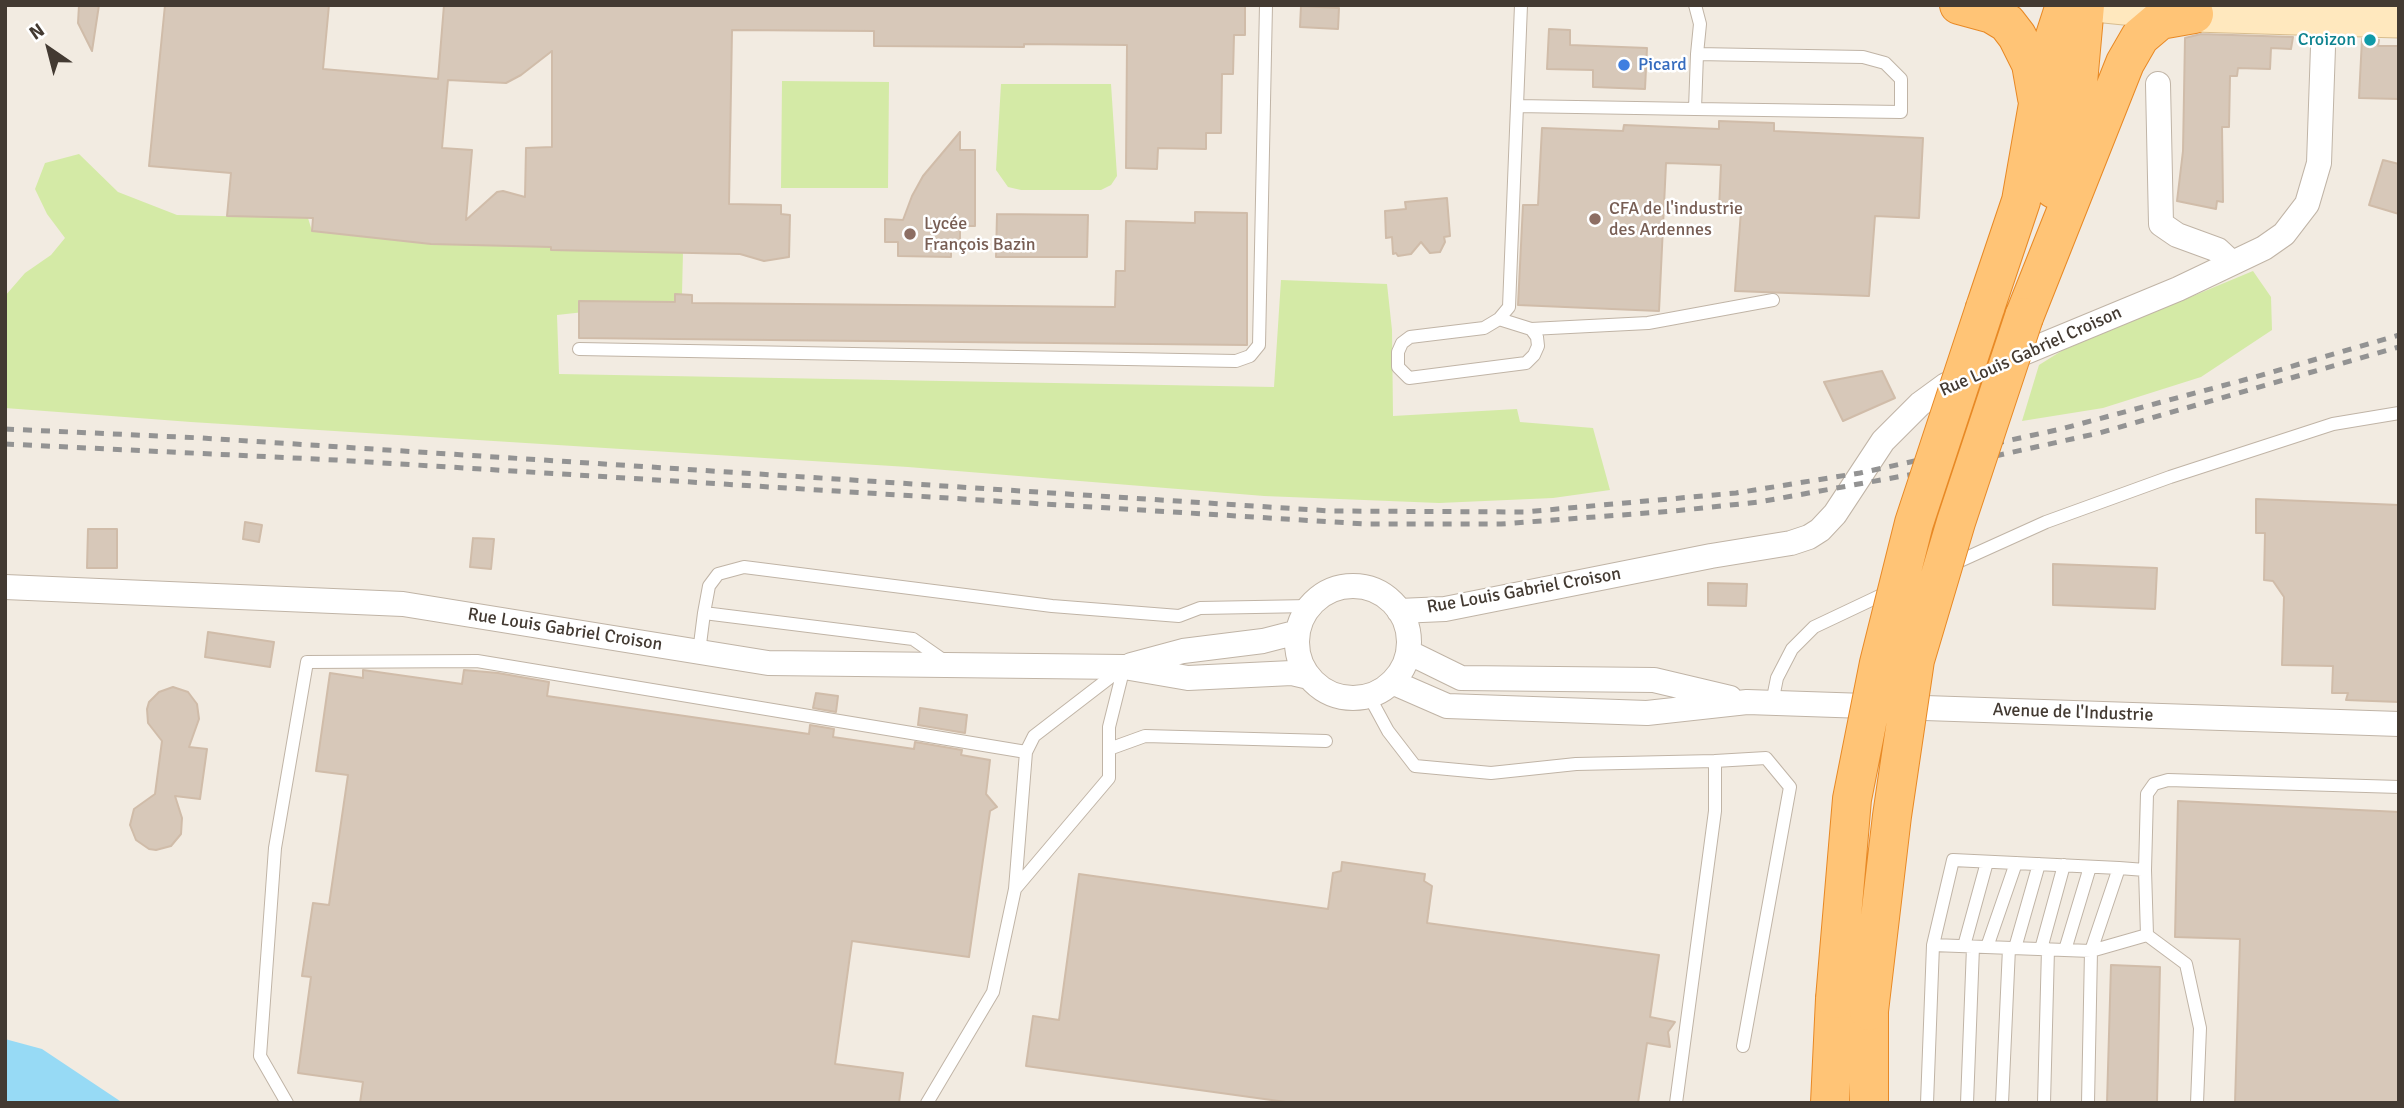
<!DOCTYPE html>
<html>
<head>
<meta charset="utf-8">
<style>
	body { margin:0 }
	#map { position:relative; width:2404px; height:1108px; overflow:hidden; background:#f2ebe1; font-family:Signika,sans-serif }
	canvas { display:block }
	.frame { position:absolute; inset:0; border:7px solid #433a32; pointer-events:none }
	.north { position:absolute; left:14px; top:14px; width:70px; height:70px; -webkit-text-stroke:5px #fff; paint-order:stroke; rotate:325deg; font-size:19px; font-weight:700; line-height:28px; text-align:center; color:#433a32 }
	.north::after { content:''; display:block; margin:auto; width:24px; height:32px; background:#433a32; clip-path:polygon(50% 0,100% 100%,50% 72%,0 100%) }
</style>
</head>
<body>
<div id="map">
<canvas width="2404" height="1108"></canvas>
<div class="frame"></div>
<div class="north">N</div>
</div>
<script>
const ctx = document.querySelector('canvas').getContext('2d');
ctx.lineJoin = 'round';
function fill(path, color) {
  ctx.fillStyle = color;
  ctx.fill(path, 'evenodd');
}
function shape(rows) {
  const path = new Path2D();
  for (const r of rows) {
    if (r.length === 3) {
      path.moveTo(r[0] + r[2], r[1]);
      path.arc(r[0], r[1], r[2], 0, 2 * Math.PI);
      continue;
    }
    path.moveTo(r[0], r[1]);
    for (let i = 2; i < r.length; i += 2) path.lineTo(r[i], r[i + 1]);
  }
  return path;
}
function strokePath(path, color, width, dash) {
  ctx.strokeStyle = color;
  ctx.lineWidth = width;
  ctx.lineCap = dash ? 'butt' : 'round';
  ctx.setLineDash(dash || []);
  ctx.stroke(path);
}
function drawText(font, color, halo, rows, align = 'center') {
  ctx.font = font + ' Signika,sans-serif';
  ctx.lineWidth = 5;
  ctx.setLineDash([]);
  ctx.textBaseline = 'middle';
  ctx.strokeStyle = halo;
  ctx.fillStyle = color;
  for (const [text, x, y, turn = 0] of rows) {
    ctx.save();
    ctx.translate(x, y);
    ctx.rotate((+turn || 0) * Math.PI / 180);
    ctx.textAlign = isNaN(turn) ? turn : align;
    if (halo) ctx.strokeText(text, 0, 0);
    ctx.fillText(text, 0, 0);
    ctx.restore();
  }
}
fill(shape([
	[782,81,889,82,888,188,781,188],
	[1001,84,1111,84,1117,176,1111,185,1101,190,1021,190,1008,187,996,170],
	[79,154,118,192,177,215,308,218,312,231,432,244,551,247,552,250,683,252,682,294,675,295,675,302,557,315,559,374,1274,387,1281,280,1387,284,1392,330,1393,416,1517,409,1520,422,1593,428,1610,490,1553,498,1439,503,1264,496,908,467,191,422,5,408,5,296,25,273,51,255,65,238,47,214,35,189,45,163],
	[2253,271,2271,297,2272,330,2201,377,2103,408,2022,421,2039,365,2063,350]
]), '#d4eaa6');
fill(shape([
	[5,1039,42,1049,123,1103,5,1103]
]), '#97daf5');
const building = shape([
	[79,5,99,5,92,51,78,23,79,5],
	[165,5,329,5,323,69,438,79,444,5,1245,5,1245,35,1234,35,1233,74,1222,74,1221,133,1206,133,1206,149,1158,148,1157,169,1126,168,1127,45,1024,44,1024,47,874,46,874,31,732,30,729,204,781,205,781,214,790,215,789,257,764,261,740,254,551,250,551,247,431,244,312,231,313,218,227,216,231,173,149,166,165,5],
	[552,51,552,147,526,148,525,197,503,191,497,192,466,220,472,150,442,148,448,80,506,83,521,75,552,51],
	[1301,6,1339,8,1338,29,1300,27,1301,6],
	[1549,29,1570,30,1570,45,1647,48,1645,89,1593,87,1593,70,1547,69,1549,29],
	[2201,34,2293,37,2291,49,2271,48,2270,69,2238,68,2237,76,2230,76,2229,127,2222,127,2223,202,2217,201,2216,209,2177,201,2183,151,2185,38,2201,34],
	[2362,39,2379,40,2378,46,2399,46,2399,99,2359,98,2362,39],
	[1719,121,1774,123,1774,131,1923,138,1919,218,1875,216,1869,296,1735,291,1741,211,1719,210,1721,165,1666,163,1659,311,1518,305,1523,205,1538,205,1542,128,1623,131,1624,125,1719,129,1719,121],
	[960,132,960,150,975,150,975,226,960,226,960,247,951,247,951,257,898,256,898,242,885,242,885,219,903,220,912,196,923,176,960,132],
	[2383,160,2399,164,2399,214,2369,205,2383,160],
	[1447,198,1450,236,1444,237,1445,242,1440,252,1430,253,1421,242,1411,254,1398,256,1396,253,1393,254,1392,237,1386,238,1385,211,1406,209,1405,202,1447,198],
	[1195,212,1247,213,1247,345,579,338,579,301,675,302,675,294,692,295,692,303,1115,307,1116,271,1125,271,1126,221,1195,223,1195,212],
	[997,214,1088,215,1087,257,996,257,997,214],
	[1882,371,1895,398,1843,421,1824,382,1882,371],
	[2256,499,2399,505,2399,702,2346,700,2348,693,2332,693,2333,666,2282,665,2284,597,2273,581,2264,580,2265,533,2256,533,2256,499],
	[245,522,262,525,259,542,243,539,245,522],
	[88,529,117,529,117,568,87,568,88,529],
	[473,538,494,539,491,569,470,567,473,538],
	[2053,564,2157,568,2155,609,2053,605,2053,564],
	[1708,583,1747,584,1746,606,1708,605,1708,583],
	[208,632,274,642,270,667,205,657,208,632],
	[363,670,462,684,464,670,498,673,549,682,547,696,809,734,810,725,834,729,833,737,914,749,915,742,962,750,961,755,990,760,986,794,997,807,990,811,969,957,852,941,835,1064,903,1073,899,1103,360,1103,363,1082,298,1073,311,977,302,976,313,903,329,905,348,775,316,771,330,673,363,678,363,670],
	[173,687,188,692,197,704,199,719,189,747,207,749,200,799,175,796,182,818,181,834,171,846,156,850,149,849,136,840,130,825,134,809,155,794,162,741,148,723,147,709,149,702,159,692,173,687],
	[816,693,838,696,836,712,813,708,816,693],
	[920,708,967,715,965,733,918,725,920,708],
	[2178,801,2399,812,2399,1103,2235,1103,2240,939,2175,937,2178,801],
	[1342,862,1425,874,1424,881,1432,886,1427,923,1659,955,1650,1017,1675,1022,1668,1032,1670,1047,1647,1043,1638,1103,1293,1103,1026,1066,1033,1016,1059,1020,1079,874,1328,909,1333,873,1341,871,1342,862],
	[2111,965,2160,967,2157,1103,2107,1103,2111,965]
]);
fill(building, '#d7c8b9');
strokePath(building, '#d0bca9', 2);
const service = shape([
	[1695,5,1700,24,1697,54],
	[1517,106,1695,109,1697,54,1863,57,1885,63,1901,79,1901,112,1695,109],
	[1499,319,1531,329,1537,337,1538,346,1534,355,1526,363,1409,378,1398,367,1398,352,1402,343,1410,337,1484,328,1499,319,1509,307,1521,5],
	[1531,329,1648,323,1773,300],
	[579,349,1236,361,1250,356,1259,345,1266,5],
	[1953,564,2046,522,2170,477,2333,424,2399,413],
	[699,652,704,613],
	[946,662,913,639,704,613,709,586,718,574,744,567,1052,606,1179,616,1200,608,1310,606],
	[1369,696,1388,731,1415,766,1491,773,1576,764,1715,761,1715,811,1676,1103],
	[1772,703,1777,678,1792,649,1814,627,1888,592],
	[1109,749,1145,736,1326,741],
	[1715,761,1766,758,1790,787,1743,1046],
	[2119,868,2091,951,1933,945,1953,860,2119,868,2145,870],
	[1015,889,1026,752],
	[2147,935,2145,870,2147,794,2154,784,2168,780,2399,787],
	[2147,935,2186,964,2200,1028,2197,1103],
	[1964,946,1987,862],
	[1987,947,2016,863],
	[2015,948,2039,864],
	[2041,949,2064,865],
	[2065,950,2090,867],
	[287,1103,260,1056,275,848,307,662,477,661,1026,752,1034,736,1121,669],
	[927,1103,993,992,1015,889,1109,778,1109,727,1124,667],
	[1927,1103,1933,945],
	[1967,1103,1973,947],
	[2002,1103,2009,948],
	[2044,1103,2048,949],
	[2088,1103,2091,951,2147,935]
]);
const minor = shape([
	[2158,84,2161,224,2177,235,2218,250,2232,263],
	[1353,642,56],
	[5,587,403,604,768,663,1124,667,1188,678,1292,673,1309,677],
	[1399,611,1445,609,1711,556,1791,543,1809,537,1820,530,1835,514,1883,441,1920,404,1946,385,2178,289,2264,248,2284,234,2307,204,2319,163,2324,18],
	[1408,652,1461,678,1654,680,1730,698],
	[1131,665,1183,651,1263,641,1298,632],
	[1392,682,1447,706,1647,713,1747,702,2399,724]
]);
const secondary = shape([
	[2105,5,2194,14,2399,20]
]);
const trunk = shape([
	[1959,5,1992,14,2007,23,2017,36,2031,64,2037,98],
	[2054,189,2077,94,2085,5],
	[1985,308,2021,201,2038,104,2053,42,2065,5],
	[2024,317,2125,63,2140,37,2160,20,2194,14],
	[1869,1011,1869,1103],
	[1830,1103,1835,999]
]);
strokePath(service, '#c0b4a6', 14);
strokePath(minor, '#c0b4a6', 26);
strokePath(secondary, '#d8bd8f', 37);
strokePath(trunk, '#e88925', 40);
strokePath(service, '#fff', 12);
strokePath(minor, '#fff', 24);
strokePath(secondary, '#ffe8be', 35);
strokePath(trunk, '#ffc476', 38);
strokePath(shape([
	[5,429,202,438,1331,511,1524,512,1736,493,1860,473,2061,429,2255,377,2399,335],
	[5,444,336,460,1366,524,1501,524,1674,511,1759,502,1914,474,2099,433,2399,347]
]), '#939393', 5, [9, 9]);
const trunkBridge = shape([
	[1835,999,1852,799,1879,663,1914,523,1985,308],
	[1869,1011,1892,816,1915,660,1956,522,2024,317]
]);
strokePath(trunkBridge, '#e88925', 40, []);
strokePath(trunkBridge, '#ffc476', 38);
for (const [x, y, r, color] of [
	[2370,40,7,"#0f9aa8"],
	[1624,65,7,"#3f7fe0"],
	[1595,219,7,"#8d6e63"],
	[910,234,7,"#8d6e63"]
]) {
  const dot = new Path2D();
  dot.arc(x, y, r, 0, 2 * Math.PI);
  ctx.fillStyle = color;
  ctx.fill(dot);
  strokePath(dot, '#fff', 2.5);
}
drawText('18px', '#0d838f', '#fff', [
	["Croizon",2356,40]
], 'right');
drawText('18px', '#366cbe', '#fff', [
	["Picard",1638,65]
], 'left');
drawText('18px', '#785e54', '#fff', [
	["CFA de l'industrie",1609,209],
	["des Ardennes",1609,230],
	["Lycée",924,224],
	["François Bazin",924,245]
], 'left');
drawText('18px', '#433a32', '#fff', [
	["Rue Louis Gabriel Croison",2031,352,-24],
	["Rue Louis Gabriel Croison",1524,591,-10],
	["Rue Louis Gabriel Croison",565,630,9],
	["Avenue de l'Industrie",2073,713,2]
]);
</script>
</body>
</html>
